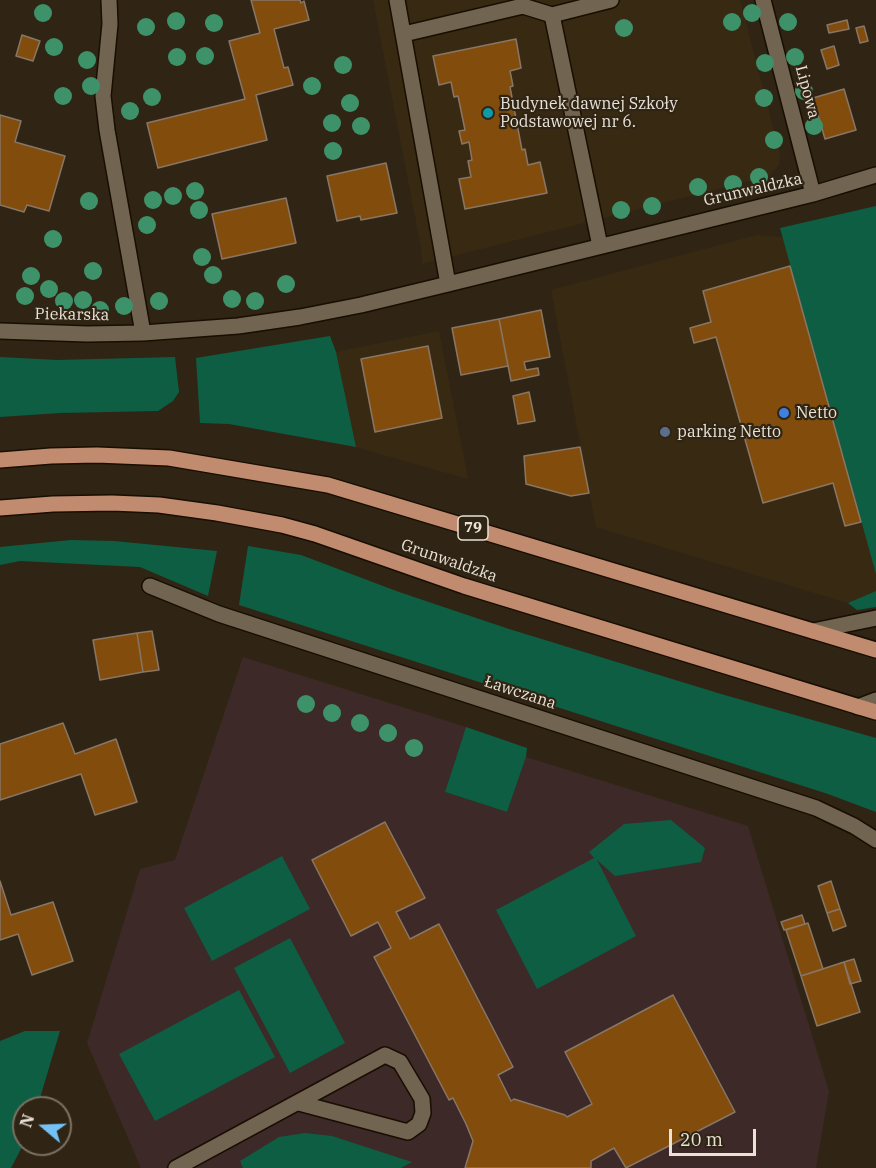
<!DOCTYPE html>
<html>
<head>
<meta charset="utf-8">
<style>
	body { margin:0 }
	#map { position:relative; width:876px; height:1168px; overflow:hidden; background:#302514; font-family:"IBM Plex Serif",serif }
	canvas { display:block }
	.north { position:absolute; left:12px; top:1096px; width:60px; height:60px; box-sizing:border-box; background:#302514; border:2px solid #7a7162; border-radius:50%; rotate:289deg; font-size:16px; font-weight:700; line-height:24px; text-align:center; color:#e9e2d7 }
	.north::after { content:''; display:block; margin:auto; width:21px; height:27px; background:#73c1f5; clip-path:polygon(50% 0,100% 100%,50% 72%,0 100%) }
	.scale { position:absolute; left:669px; top:1129px; width:87px; height:27px; box-sizing:border-box; border:3px solid #e9e2d7; border-top:0; padding-left:8px; font-size:18px; line-height:21px; white-space:nowrap; color:#e9e2d7; -webkit-text-stroke:4px #302514; paint-order:stroke }
</style>
</head>
<body>
<div id="map">
<canvas width="876" height="1168"></canvas>
<div class="north">N</div>
<div class="scale">20 m</div>
</div>
<script>
const ctx = document.querySelector('canvas').getContext('2d');
ctx.lineJoin = 'round';
function fill(path, color) {
  ctx.fillStyle = color;
  ctx.fill(path, 'evenodd');
}
function shape(rows) {
  const path = new Path2D();
  for (const r of rows) {
    path.moveTo(r[0], r[1]);
    for (let i = 2; i < r.length; i += 2) path.lineTo(r[i], r[i + 1]);
  }
  return path;
}
function strokePath(path, color, width, dash) {
  ctx.strokeStyle = color;
  ctx.lineWidth = width;
  ctx.lineCap = dash ? 'butt' : 'round';
  ctx.setLineDash(dash || []);
  ctx.stroke(path);
}
function drawText(font, color, halo, rows, align = 'center') {
  ctx.font = font + ' "IBM Plex Serif",serif';
  ctx.lineWidth = 4.5;
  ctx.setLineDash([]);
  ctx.textBaseline = 'middle';
  ctx.strokeStyle = halo;
  ctx.fillStyle = color;
  for (const [text, x, y, turn = 0] of rows) {
    ctx.save();
    ctx.translate(x, y);
    ctx.rotate((+turn || 0) * Math.PI / 180);
    ctx.textAlign = isNaN(turn) ? turn : align;
    if (halo) ctx.strokeText(text, 0, 0);
    ctx.fillText(text, 0, 0);
    ctx.restore();
  }
}
fill(shape([
	[373,0,740,0,780,154,779,165,770,175,753,180,422,264,421,247],
	[757,235,788,238,876,405,876,591,848,603,596,527,551,290],
	[439,331,468,479,356,447,336,352]
]), '#382a12');
fill(shape([
	[243,657,466,727,445,792,507,812,526,757,748,826,829,1091,816,1168,141,1168,87,1043,140,869,175,860]
]), '#3c2928');
fill(shape([
	[876,206,876,574,780,228],
	[330,336,336,352,356,447,229,424,200,423,196,358],
	[0,357,57,360,175,357,179,392,173,401,158,411,60,413,0,417],
	[71,540,114,541,217,551,208,596,140,567,20,561,0,565,0,547],
	[248,546,301,555,399,592,509,629,721,694,876,738,876,812,828,794,239,605],
	[876,591,876,607,857,610,848,603],
	[466,727,527,748,526,757,507,812,445,792],
	[671,820,705,848,701,862,615,876,597,860,636,936,537,989,496,910,594,858,589,852,624,824],
	[282,856,310,909,212,961,184,908],
	[290,938,345,1043,290,1073,234,968],
	[239,990,275,1057,155,1121,119,1054],
	[25,1031,60,1031,37,1108,24,1108,24,1143,11,1168,0,1168,0,1041],
	[305,1133,332,1136,412,1162,401,1168,243,1168,240,1161,279,1137]
]), '#0e5e44');
const building = shape([
	[251,0,300,0,301,3,304,1,309,20,274,29,284,68,288,67,293,85,256,95,267,140,158,168,147,123,245,99,229,41,260,33,251,0],
	[847,20,849,29,829,33,827,25,847,20],
	[864,26,868,41,860,43,856,28,864,26],
	[22,35,40,41,33,61,16,56,22,35],
	[516,39,521,68,510,71,513,86,510,87,522,150,525,149,528,165,540,162,547,193,465,209,459,179,471,177,468,161,472,160,469,142,462,144,459,131,465,130,458,96,454,97,451,82,439,85,433,56,516,39],
	[834,46,839,65,827,69,821,50,834,46],
	[844,89,856,130,825,139,813,98,844,89],
	[0,115,21,121,15,142,65,156,49,211,27,205,24,212,0,205,0,115],
	[386,163,397,213,361,220,360,216,337,221,327,176,386,163],
	[286,198,296,243,222,259,212,214,286,198],
	[790,266,861,522,845,526,833,483,763,503,716,337,694,343,690,328,711,322,703,291,790,266],
	[541,310,550,357,524,362,526,370,538,368,539,375,511,381,499,319,541,310],
	[499,319,508,366,461,375,452,328,499,319],
	[428,346,442,418,375,432,361,359,428,346],
	[529,392,535,421,518,424,513,396,529,392],
	[580,447,589,493,571,496,526,484,524,456,580,447],
	[152,631,159,670,143,672,137,633,152,631],
	[137,633,143,672,100,680,93,640,137,633],
	[63,723,75,754,116,739,137,802,95,815,81,774,0,800,0,744,63,723],
	[385,822,425,898,396,912,410,939,439,924,513,1067,498,1075,511,1101,514,1099,565,1115,567,1117,592,1104,565,1052,673,995,735,1112,626,1168,614,1148,591,1161,591,1168,465,1168,473,1141,466,1124,453,1098,449,1100,374,957,391,948,378,922,351,936,312,860,385,822],
	[0,881,11,915,53,902,73,961,32,975,18,934,0,940,0,881],
	[831,881,840,909,827,913,818,886,831,881],
	[840,909,846,926,833,931,827,913,840,909],
	[802,915,805,924,784,930,781,922,802,915],
	[808,923,823,969,801,976,786,930,808,923],
	[854,959,861,981,850,984,844,962,854,959],
	[844,962,860,1012,817,1026,801,976,844,962]
]);
fill(building, '#824d0c');
strokePath(building, '#887666', 1.5);
const minor = shape([
	[109,0,110,24,103,96,107,130,143,333],
	[397,0,448,284],
	[763,0,813,194],
	[552,15,611,0],
	[404,34,523,6,552,15,600,246],
	[0,331,87,334,143,333,238,326,300,317,361,305,448,284,813,194,876,175],
	[150,586,219,614,816,808,854,826,876,840],
	[813,631,876,618],
	[858,707,876,700],
	[176,1168,385,1055,400,1062,422,1099,423,1113,419,1124,408,1132,299,1103]
]);
const major = shape([
	[0,460,51,456,97,455,169,458,328,485,876,650],
	[0,508,53,504,112,503,159,505,217,513,282,525,315,534,464,586,876,712]
]);
strokePath(minor, '#180e01', 18);
strokePath(major, '#180e01', 18);
strokePath(minor, '#716451', 15);
strokePath(major, '#c18b70', 15);
ctx.fillStyle = '#3e926a';
for (const [x, y] of [
	[43,13],
	[752,13],
	[176,21],
	[732,22],
	[788,22],
	[214,23],
	[146,27],
	[624,28],
	[54,47],
	[205,56],
	[177,57],
	[795,57],
	[87,60],
	[765,63],
	[343,65],
	[91,86],
	[312,86],
	[804,91],
	[63,96],
	[152,97],
	[764,98],
	[350,103],
	[130,111],
	[332,123],
	[361,126],
	[814,126],
	[774,140],
	[333,151],
	[759,177],
	[733,184],
	[698,187],
	[195,191],
	[173,196],
	[153,200],
	[89,201],
	[652,206],
	[199,210],
	[621,210],
	[147,225],
	[53,239],
	[202,257],
	[93,271],
	[213,275],
	[31,276],
	[286,284],
	[49,289],
	[25,296],
	[232,299],
	[83,300],
	[64,301],
	[159,301],
	[255,301],
	[124,306],
	[100,310],
	[306,704],
	[332,713],
	[360,723],
	[388,733],
	[414,748]
]) {
  ctx.beginPath();
  ctx.arc(x, y, 9, 0, 2 * Math.PI);
  ctx.fill();
}
for (const [x, y, r, color] of [
	[488,113,6,"#0f9aa8"],
	[784,413,6,"#3f7fe0"],
	[665,432,6,"#5c6f8a"]
]) {
  const dot = new Path2D();
  dot.arc(x, y, r, 0, 2 * Math.PI);
  ctx.fillStyle = color;
  ctx.fill(dot);
  strokePath(dot, '#302514', 2);
}
for (const [x, y, w] of [
	[473,528,30]
]) {
  const box = new Path2D();
  box.roundRect(x - w / 2, y - 12, w, 24, 4.5);
  ctx.fillStyle = '#302514';
  ctx.fill(box);
  strokePath(box, '#e9e2d7', 1.5);
}
drawText('bold 15px', '#e9e2d7', null, [
	["79",473,528]
]);
drawText('16px', '#e9e2d7', '#302514', [
	["Lipowa",807,92,75],
	["Grunwaldzka",753,190,-13],
	["Piekarska",72,315,1],
	["Grunwaldzka",449,561,19],
	["Ławczana",520,693,18]
]);
drawText('16px', '#e9e2d7', '#302514', [
	["Budynek dawnej Szkoły",500,104],
	["Podstawowej nr 6.",500,122],
	["Netto",796,413],
	["parking Netto",677,432]
], 'left');
</script>
</body>
</html>
